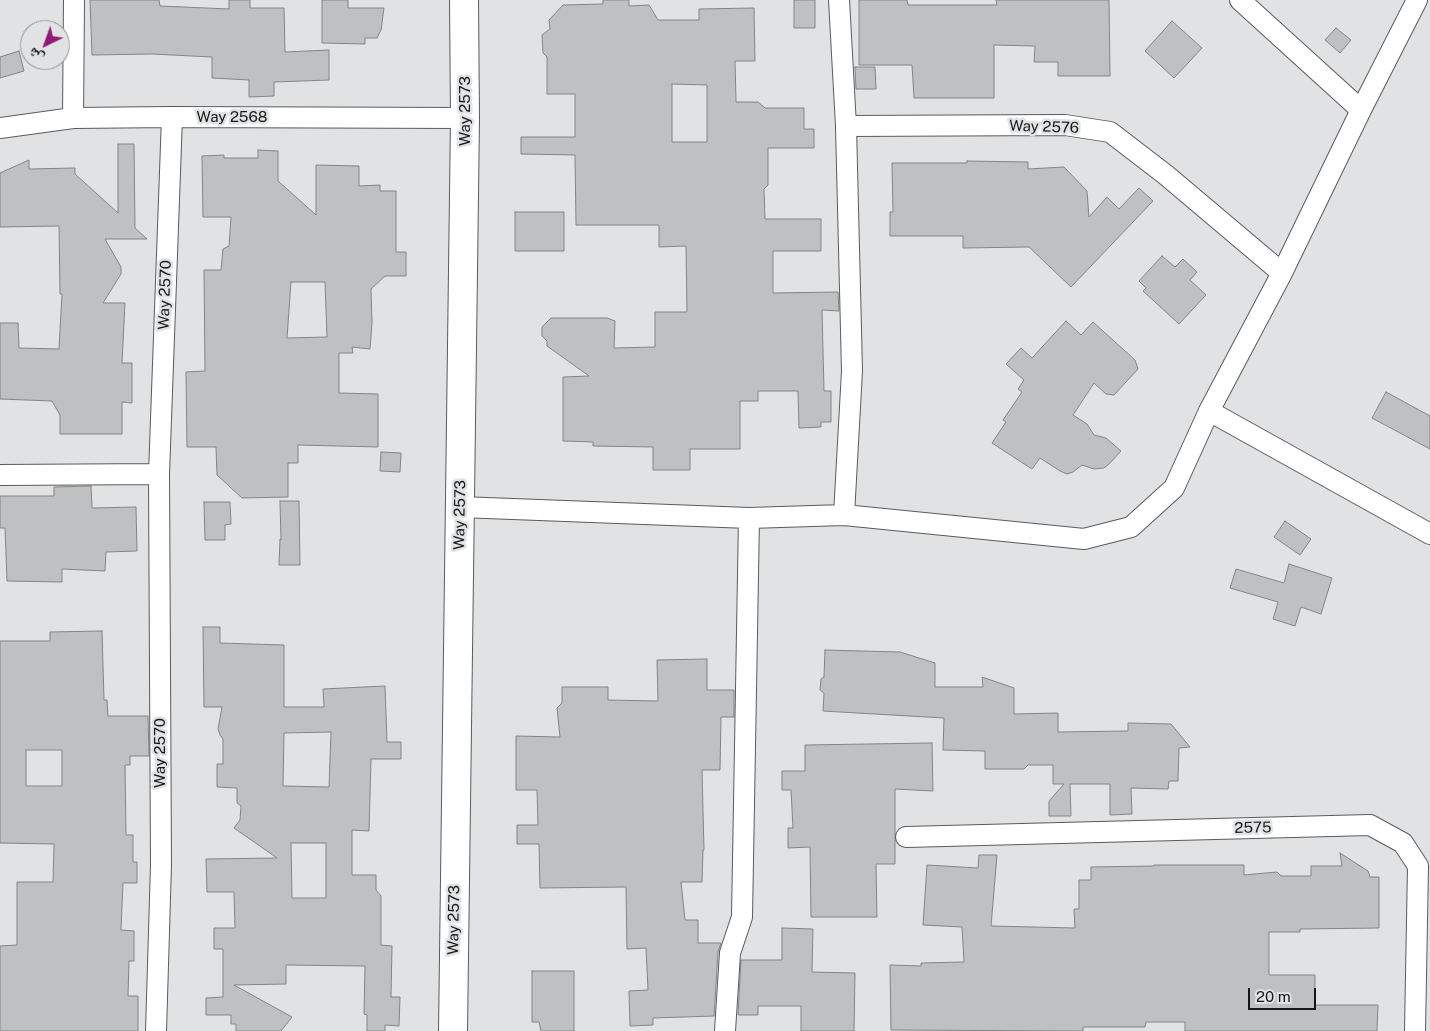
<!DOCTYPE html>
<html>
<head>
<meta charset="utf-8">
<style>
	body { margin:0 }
	#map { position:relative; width:1430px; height:1031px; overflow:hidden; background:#e0e2e4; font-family:"Public Sans","Noto Naskh Arabic",sans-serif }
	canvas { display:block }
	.north { position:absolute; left:20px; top:20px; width:50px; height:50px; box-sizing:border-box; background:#e0e2e4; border:1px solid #8f9092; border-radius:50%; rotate:222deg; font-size:14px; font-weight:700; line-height:20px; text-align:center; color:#151616 }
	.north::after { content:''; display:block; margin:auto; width:18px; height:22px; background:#941975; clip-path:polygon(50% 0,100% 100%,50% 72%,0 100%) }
	.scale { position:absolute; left:1248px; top:988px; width:68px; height:22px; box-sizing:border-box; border:2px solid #151616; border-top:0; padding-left:6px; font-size:15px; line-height:18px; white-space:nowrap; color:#151616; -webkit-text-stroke:4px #e0e2e4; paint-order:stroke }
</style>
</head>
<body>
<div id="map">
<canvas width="1430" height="1031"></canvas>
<div class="north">ش</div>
<div class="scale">20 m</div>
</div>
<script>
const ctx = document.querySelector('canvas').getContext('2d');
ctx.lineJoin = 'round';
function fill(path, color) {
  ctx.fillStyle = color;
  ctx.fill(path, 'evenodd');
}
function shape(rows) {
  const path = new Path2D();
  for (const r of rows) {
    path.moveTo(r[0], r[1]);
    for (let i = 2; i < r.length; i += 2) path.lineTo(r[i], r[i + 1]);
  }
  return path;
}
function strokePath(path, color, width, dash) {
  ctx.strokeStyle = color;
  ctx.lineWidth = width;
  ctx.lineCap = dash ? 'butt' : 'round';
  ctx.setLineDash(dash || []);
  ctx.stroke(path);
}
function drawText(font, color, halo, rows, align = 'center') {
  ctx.font = font + ' "Public Sans",sans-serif';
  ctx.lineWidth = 5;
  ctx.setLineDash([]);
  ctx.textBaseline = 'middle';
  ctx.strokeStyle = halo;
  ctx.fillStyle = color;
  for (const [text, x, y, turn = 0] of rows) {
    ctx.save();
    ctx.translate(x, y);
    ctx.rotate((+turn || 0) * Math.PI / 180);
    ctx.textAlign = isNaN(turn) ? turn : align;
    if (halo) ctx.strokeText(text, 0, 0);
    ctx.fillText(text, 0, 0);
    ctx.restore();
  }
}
const building = shape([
	[90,0,159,0,160,6,229,9,229,0,250,0,250,8,284,8,285,52,329,50,329,80,274,82,274,96,249,97,249,80,212,78,212,57,152,54,92,55,90,0],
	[322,0,348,0,348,8,384,8,381,30,377,38,365,38,365,44,322,43,322,0],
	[603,0,629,0,629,6,649,5,658,20,699,20,699,9,754,8,755,61,735,61,736,102,758,102,765,108,804,108,804,129,814,129,814,148,768,148,768,185,764,189,765,219,821,219,821,251,773,251,773,293,838,292,839,311,822,310,824,391,831,391,831,422,821,422,821,427,799,428,798,391,758,391,758,401,740,401,740,449,690,449,690,470,653,470,653,447,593,446,593,442,563,441,563,377,589,376,547,346,547,341,542,336,542,327,551,318,607,318,615,321,614,348,655,347,655,312,687,312,686,246,659,247,659,225,576,225,575,155,521,154,521,137,575,137,575,94,547,94,547,57,543,53,542,35,550,29,549,20,563,5,603,4,603,0],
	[672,84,707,85,707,142,672,142,672,84],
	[794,0,815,0,815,28,794,28,794,0],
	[859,0,907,0,908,5,997,5,996,0,1109,0,1110,76,1058,76,1058,62,1034,62,1035,46,994,45,994,98,914,98,912,65,859,65,859,0],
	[1172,21,1202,48,1174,78,1145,51,1172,21],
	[1336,28,1351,40,1340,53,1325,40,1336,28],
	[19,51,24,71,0,78,0,57,19,51],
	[855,67,875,67,876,89,856,89,855,67],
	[118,144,134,144,135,228,147,239,105,239,121,267,121,274,103,303,125,303,122,363,132,363,132,403,122,402,122,434,60,434,60,415,52,401,0,399,0,323,18,323,19,348,59,349,62,294,60,294,59,226,0,227,0,173,29,160,29,169,75,168,75,174,118,213,118,144],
	[258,150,278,151,278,181,316,215,316,165,359,166,359,186,380,185,380,191,396,191,396,252,406,252,406,276,385,276,371,289,372,323,370,349,352,347,353,353,339,353,339,393,378,394,378,447,298,445,298,463,288,463,288,497,242,498,217,475,216,447,187,447,186,372,205,371,204,270,221,270,223,249,229,246,231,217,203,217,202,156,224,155,224,158,258,158,258,150],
	[291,282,325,282,327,337,287,338,291,282],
	[967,161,1028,162,1028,169,1064,167,1087,191,1089,217,1107,197,1119,209,1139,188,1153,201,1071,287,1029,247,963,248,963,236,890,236,890,212,893,212,892,163,967,163,967,161],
	[515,212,564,212,564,251,515,251,515,212],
	[1162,256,1175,267,1183,259,1197,272,1190,280,1206,295,1179,324,1143,291,1146,288,1139,281,1162,256],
	[1066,321,1081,335,1093,322,1135,360,1138,369,1114,395,1106,394,1094,383,1073,415,1087,424,1094,435,1106,438,1121,451,1109,464,1104,468,1094,469,1082,465,1073,472,1067,474,1060,471,1040,458,1032,469,992,443,1006,422,1003,420,1022,392,1018,389,1024,380,1006,364,1021,348,1032,358,1066,321],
	[1386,392,1430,416,1430,449,1372,418,1386,392],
	[381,452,401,453,400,472,380,471,381,452],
	[91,486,92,508,136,507,137,551,106,552,105,571,62,569,62,582,7,581,5,528,0,528,0,496,54,496,54,487,91,486],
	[280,501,299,501,300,565,279,565,280,539,281,540,280,501],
	[204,502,230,502,231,524,225,525,225,540,205,540,204,502],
	[1285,521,1311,539,1300,555,1274,537,1285,521],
	[1289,564,1332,578,1321,614,1301,607,1295,626,1273,619,1278,602,1230,588,1236,569,1284,583,1289,564],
	[203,627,220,627,220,643,284,645,284,707,324,707,323,689,385,686,387,742,401,742,401,759,371,759,369,831,352,830,352,875,376,875,376,890,381,896,381,945,392,946,391,997,400,997,399,1026,385,1025,385,1031,367,1031,367,1015,364,1014,365,966,286,965,286,984,234,985,292,1017,281,1031,236,1031,236,1024,231,1024,231,1015,206,1015,206,998,223,997,223,949,214,949,214,928,235,928,234,892,207,892,206,859,277,858,234,828,240,820,241,806,237,803,237,788,217,787,217,764,223,764,223,739,220,735,218,729,222,707,204,707,203,627],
	[331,732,329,787,283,786,284,733,331,732],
	[291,843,326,843,326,898,292,898,291,843],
	[102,631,104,700,107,700,108,716,148,716,149,756,130,756,130,765,125,765,126,835,133,835,133,862,137,862,137,883,123,883,121,930,134,931,134,961,129,961,128,996,138,996,138,1031,0,1031,0,946,17,945,17,882,53,882,54,844,0,843,0,641,50,641,50,632,102,631],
	[26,750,62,750,62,786,26,786,26,750],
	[825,650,900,652,935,663,935,687,983,687,982,677,1014,688,1014,714,1058,713,1058,732,1128,731,1128,723,1171,724,1190,747,1179,748,1178,781,1169,781,1168,789,1131,788,1132,814,1110,815,1110,784,1070,784,1071,816,1049,816,1049,801,1064,784,1053,784,1053,765,1028,765,1024,769,985,769,985,751,943,750,944,718,823,711,824,693,820,690,821,679,824,677,825,650],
	[707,659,707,690,734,690,734,717,721,717,720,770,702,770,704,850,703,850,702,882,681,882,685,920,698,920,698,943,721,943,718,952,714,1016,653,1018,653,1025,630,1026,629,991,648,990,646,948,627,949,626,887,540,888,539,844,517,844,517,825,538,825,537,790,516,790,516,736,560,737,557,708,562,703,562,687,608,687,608,700,658,701,657,660,707,659],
	[932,743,933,791,895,789,895,864,876,864,877,917,811,917,810,847,788,848,788,828,793,828,791,790,782,790,782,771,805,771,805,745,932,743],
	[1340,853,1368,871,1370,877,1379,877,1379,928,1300,929,1300,932,1269,932,1269,975,1315,975,1315,1005,1378,1005,1377,1031,1185,1031,1185,1022,1146,1022,1145,1027,1083,1027,1083,1031,891,1030,890,965,921,966,921,963,964,962,962,927,923,925,927,865,978,868,979,855,997,855,991,926,1075,928,1074,909,1079,909,1079,880,1091,880,1091,867,1154,866,1154,865,1244,865,1244,875,1277,872,1281,876,1311,876,1311,866,1342,866,1340,853],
	[782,928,813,929,812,972,855,973,854,1031,801,1031,801,1006,758,1006,758,1015,738,1015,741,960,782,960,782,928],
	[532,971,574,971,574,1031,541,1031,539,1022,532,1022,532,971]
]);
fill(building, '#bec0c1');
strokePath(building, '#838486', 1);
const street = shape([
	[1240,0,1361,110],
	[73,118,74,0],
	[846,126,1065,125,1110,132,1166,175,1282,273],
	[0,128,73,118,172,117,465,118],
	[1209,411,1430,534],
	[0,475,159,474],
	[460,507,749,518,844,515,852,371,846,126,839,0],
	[844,515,1084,539,1131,527,1174,488,1209,411,1282,273,1361,110,1417,0],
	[906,837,1370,825,1403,843,1418,866,1415,1031],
	[156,1031,161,865,159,474,172,117],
	[725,1031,730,953,742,917,749,518]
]);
const secondary = shape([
	[453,1031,465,118,464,0]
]);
strokePath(street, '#5a5b5c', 22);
strokePath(secondary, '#5a5b5c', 30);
strokePath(street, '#fff', 20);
strokePath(secondary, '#fff', 28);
drawText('15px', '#151616', '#e0e2e4', [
	["Way 2573",465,111,-90],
	["Way 2568",232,117],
	["Way 2576",1044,127,2],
	["Way 2570",165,295,-88],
	["Way 2573",460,515,-89],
	["Way 2570",160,753,-90],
	["2575",1253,828,-1],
	["Way 2573",454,920,-89]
]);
</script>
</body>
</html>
